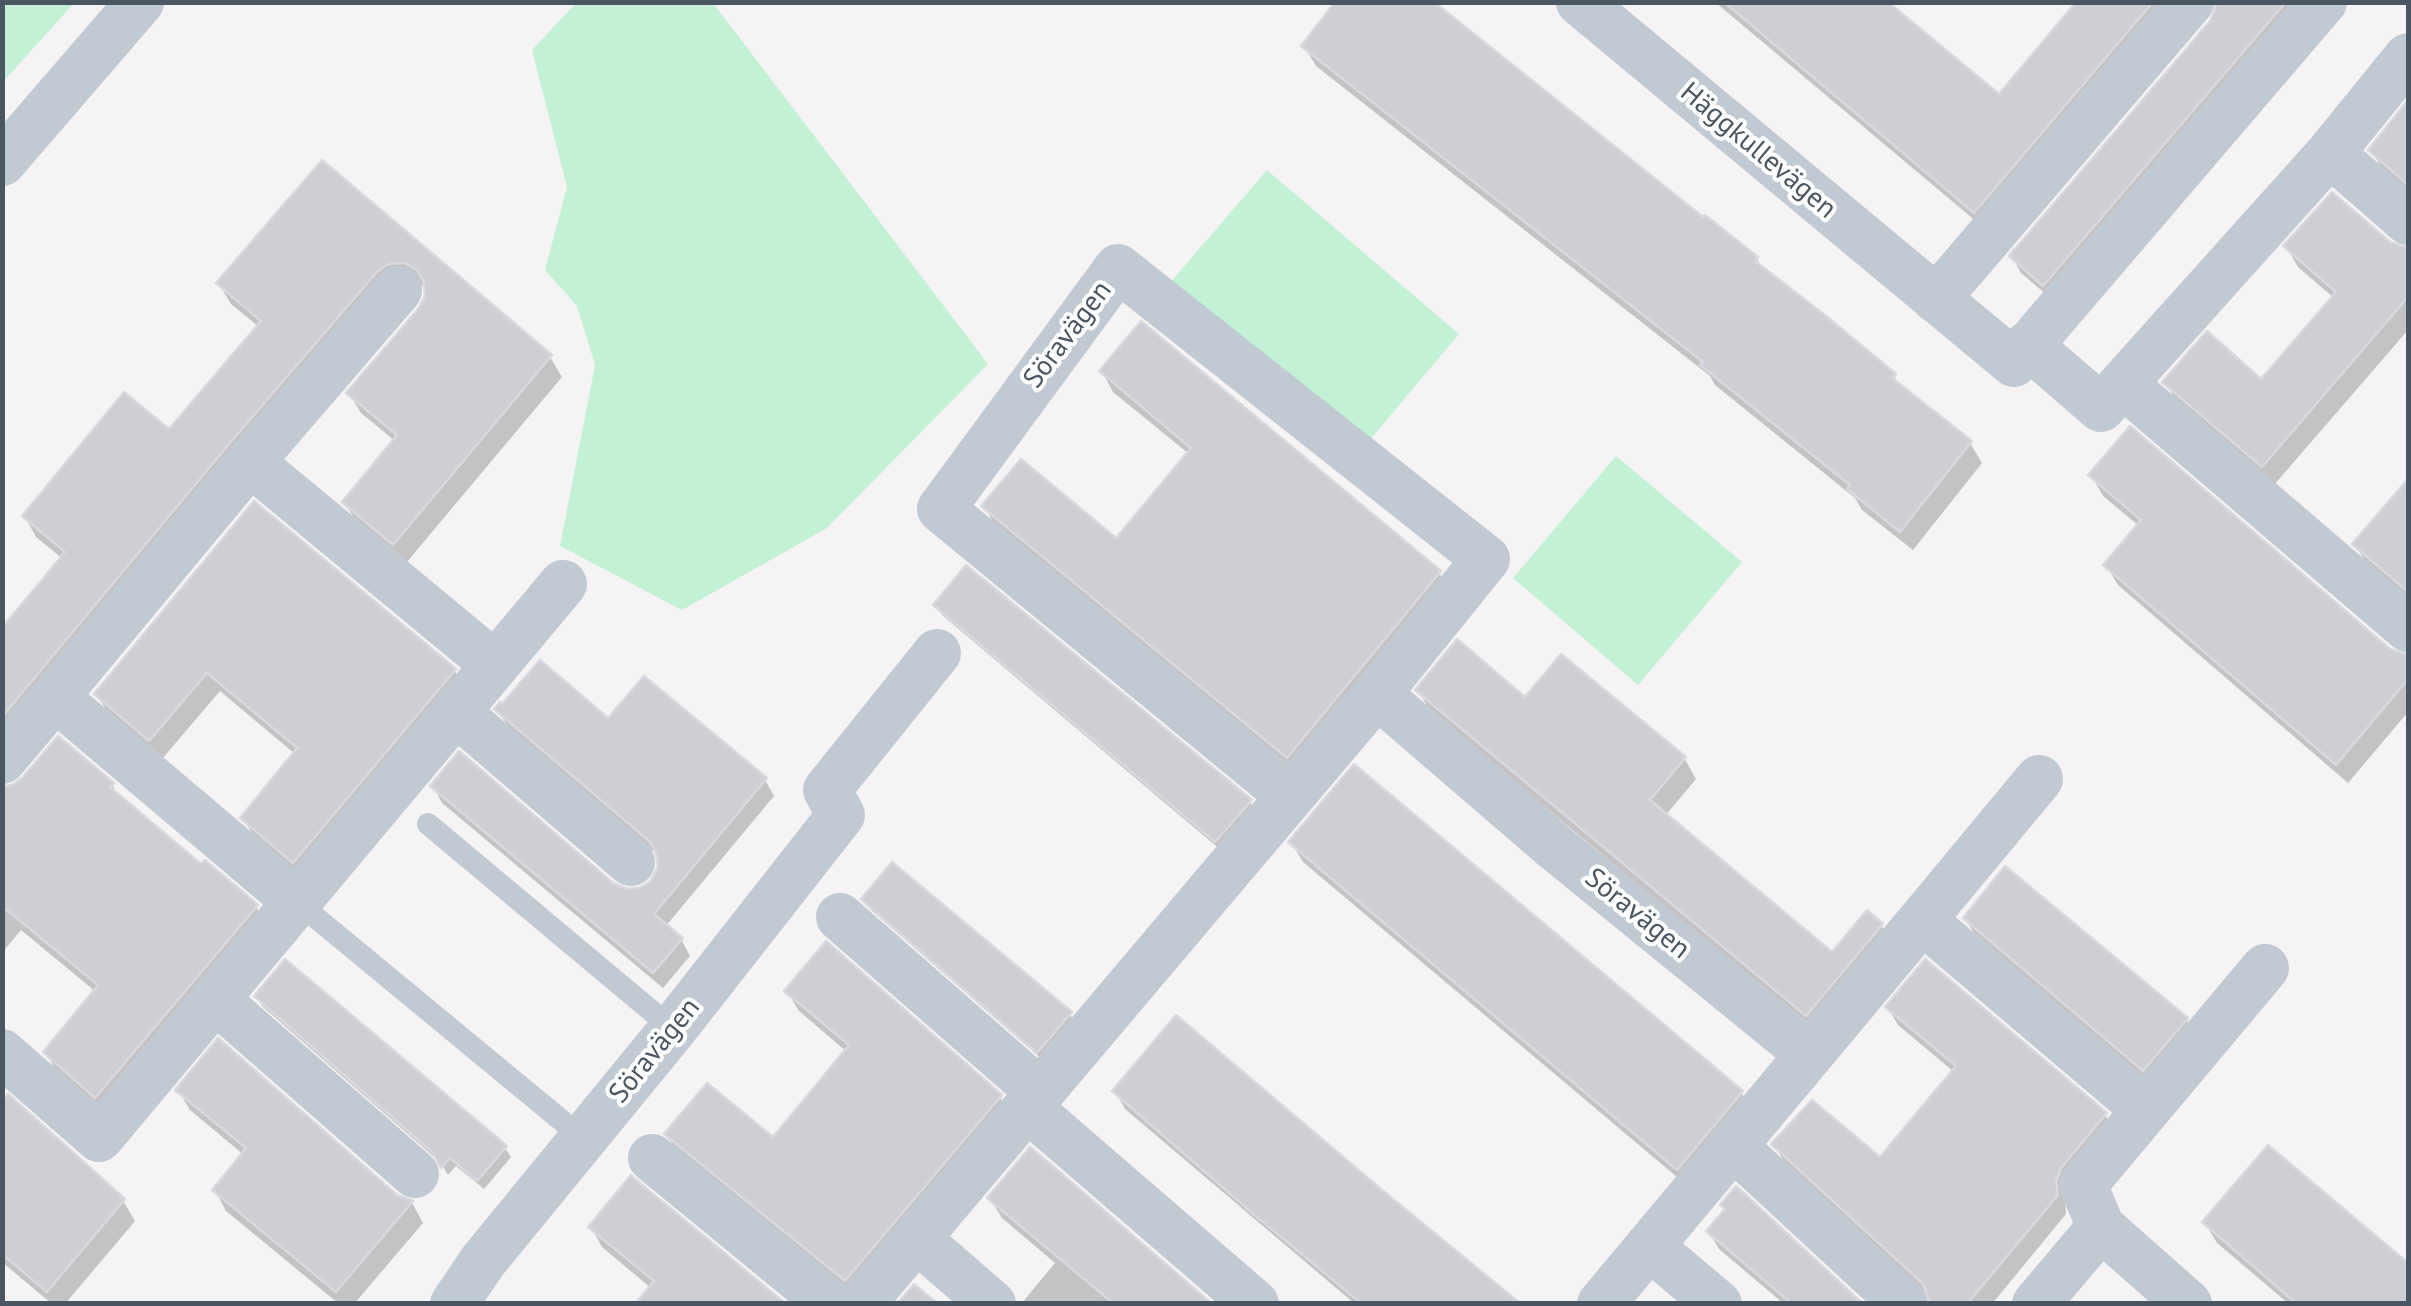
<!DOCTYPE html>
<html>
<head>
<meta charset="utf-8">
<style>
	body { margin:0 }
	#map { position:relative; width:2411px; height:1306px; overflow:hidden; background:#f5f3f3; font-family:"PT Sans",sans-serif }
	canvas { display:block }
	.frame { position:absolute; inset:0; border:5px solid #4a5661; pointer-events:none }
</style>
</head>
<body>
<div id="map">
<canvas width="2411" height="1306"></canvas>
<div class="frame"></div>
</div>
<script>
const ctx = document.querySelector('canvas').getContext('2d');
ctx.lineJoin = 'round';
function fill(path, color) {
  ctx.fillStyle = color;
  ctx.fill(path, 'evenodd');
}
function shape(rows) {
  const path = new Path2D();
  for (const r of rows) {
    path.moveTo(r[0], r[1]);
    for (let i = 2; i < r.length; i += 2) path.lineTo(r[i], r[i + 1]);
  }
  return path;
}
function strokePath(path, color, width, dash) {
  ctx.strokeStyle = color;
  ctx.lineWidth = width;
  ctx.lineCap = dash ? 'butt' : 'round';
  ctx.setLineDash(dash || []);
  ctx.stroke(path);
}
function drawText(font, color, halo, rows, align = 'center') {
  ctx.font = font + ' "PT Sans",sans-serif';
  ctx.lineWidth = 8;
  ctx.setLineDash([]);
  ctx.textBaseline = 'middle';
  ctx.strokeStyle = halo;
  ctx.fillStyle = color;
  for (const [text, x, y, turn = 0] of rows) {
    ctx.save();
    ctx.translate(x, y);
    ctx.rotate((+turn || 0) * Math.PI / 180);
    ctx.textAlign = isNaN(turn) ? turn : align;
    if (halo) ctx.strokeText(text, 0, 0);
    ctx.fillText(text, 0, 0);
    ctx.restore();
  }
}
fill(shape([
	[3,2,74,3,3,82,2,3],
	[576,3,713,3,988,364,827,528,682,610,560,546,595,365,577,306,545,270,567,187,532,50],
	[1267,170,1459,334,1363,448,1169,284],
	[1616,456,1742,562,1638,685,1513,578]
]), '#c3f1d5');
fill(shape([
	[1715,2,1886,2,1999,97,2079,2,2176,2,1984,228],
	[2219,2,2309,2,2054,301,2021,273,2012,256,2213,21],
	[1304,46,1703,221,1705,218,1757,259,1764,271,1894,376,1901,388,1970,443,1982,463,1913,550,1862,510,1855,498,1715,385,1710,376,1316,66],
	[2408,105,2408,193,2383,170,2371,150],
	[322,163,550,357,562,377,406,563,357,523,345,503,395,441,361,413,349,393,421,309,427,297,427,288,417,283,2,750,2,632,63,559,36,537,25,517,169,433,259,327,231,304,219,284],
	[2389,244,2408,250,2408,330,2274,485,2177,402,2165,382,2261,382,2334,298,2298,267,2286,246],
	[1102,371,1439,573,1451,593,1299,776,996,527,984,506,1116,542,1189,454,1113,392],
	[2091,475,2389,651,2408,657,2408,712,2348,783,2118,585,2106,565,2139,526,2103,496],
	[2396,498,2408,509,2408,600,2367,565,2355,544],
	[254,504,454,670,466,690,306,881,255,838,243,818,295,754,220,691,162,759,108,714,97,694],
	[936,605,1250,801,1255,811,1222,851,942,615],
	[1418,690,1526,700,1684,758,1696,779,1665,816,1832,956,1881,925,1893,945,1818,1035,1430,711],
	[497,709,608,722,765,780,774,796,665,927,681,939,690,956,663,988,442,803,433,786,626,892,640,891,653,882,661,866,659,856,507,725],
	[112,784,120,800,202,867,256,907,268,927,108,1117,57,1073,46,1052,96,992,21,930,2,953,2,789],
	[1291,842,1741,1092,1753,1113,1690,1188,1303,862],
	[864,899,1070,1014,1075,1024,1044,1061,870,909],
	[1966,919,2186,1019,2197,1039,2155,1090,1977,939],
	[787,991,1000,1097,1011,1117,857,1299,679,1155,667,1135,773,1140,847,1052,799,1011],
	[257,996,505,1148,511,1157,484,1189,456,1166,448,1175,441,1163,262,1006],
	[1888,1008,2105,1115,2116,1133,2065,1202,2066,1214,1992,1304,1933,1304,1933,1299,1784,1162,1774,1144,1880,1160,1954,1072,1898,1025],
	[178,1090,412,1203,423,1223,354,1304,339,1304,226,1211,215,1190,244,1155,190,1110],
	[1115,1091,1517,1304,1355,1304,1125,1109],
	[2,1097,123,1201,135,1221,65,1304,52,1304,2,1262],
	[2268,1148,2408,1266,2408,1304,2289,1304,2217,1243,2205,1223],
	[990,1198,1208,1304,1021,1304,1055,1263,1002,1218],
	[591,1227,782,1304,651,1288,602,1247],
	[1709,1232,1859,1304,1784,1304,1719,1249]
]), '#0003');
const building = shape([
	[1335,2,1434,2,1703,217,1705,215,1758,257,1755,261,1826,316,1896,374,1892,378,1972,441,1900,532,1847,489,1850,485,1700,365,1703,362,1301,46,1335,2],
	[1724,2,1888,2,1999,94,2076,2,2153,2,1974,213,1724,2],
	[2217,2,2286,2,2043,286,2009,256,2211,20,2217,2],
	[2408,100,2408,185,2368,150,2408,100],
	[322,160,552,355,393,545,342,502,397,435,346,393,419,308,425,296,424,282,417,270,404,263,388,264,377,272,229,444,2,717,2,628,65,552,22,516,124,392,169,429,261,321,216,283,322,160],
	[2332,192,2390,242,2408,248,2408,297,2262,467,2162,382,2207,331,2261,379,2336,292,2283,246,2332,192],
	[1141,321,1441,571,1287,758,981,506,1021,459,1116,538,1191,448,1099,371,1141,321],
	[2130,426,2390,649,2408,655,2408,679,2336,765,2103,565,2141,520,2088,475,2130,426],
	[2408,479,2408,592,2352,544,2408,479],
	[254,501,456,669,293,863,240,818,297,748,207,673,149,741,94,694,254,501],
	[966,565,1252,800,1215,842,933,605,966,565],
	[1457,639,1525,697,1561,654,1686,757,1650,800,1832,952,1867,910,1883,924,1806,1016,1415,690,1457,639],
	[540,660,608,718,644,676,767,778,654,914,683,938,653,973,430,786,459,751,613,883,627,889,639,888,651,881,658,866,656,852,649,841,494,709,500,702,502,704,540,660],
	[58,736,114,783,110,787,201,864,205,860,258,905,95,1098,43,1052,98,985,2,906,2,787,12,785,22,778,58,736],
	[1354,764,1743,1091,1677,1170,1288,842,1354,764],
	[892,862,1072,1012,1037,1053,861,899,892,862],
	[2005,866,2188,1018,2143,1071,1963,918,2005,866],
	[826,941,1002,1095,845,1281,664,1134,707,1083,773,1137,849,1045,784,991,826,941],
	[285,959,507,1146,477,1181,450,1158,441,1168,433,1153,254,996,285,959],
	[1925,959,2107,1113,2061,1168,2056,1182,2058,1195,1967,1304,1931,1304,1923,1284,1771,1144,1812,1100,1880,1157,1919,1110,1956,1066,1885,1007,1925,959],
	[1176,1015,1382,1190,1521,1304,1362,1304,1251,1212,1112,1091,1176,1015],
	[218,1038,397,1195,413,1201,336,1292,212,1190,246,1148,175,1090,218,1038],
	[8,1094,125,1199,47,1292,2,1254,2,1100,8,1094],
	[2268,1145,2408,1263,2408,1304,2297,1304,2202,1222,2268,1145],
	[1030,1147,1062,1174,1212,1304,1114,1304,987,1198,1030,1147],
	[631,1175,635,1179,786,1304,635,1304,654,1281,588,1227,631,1175],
	[1736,1186,1863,1304,1792,1304,1706,1231,1725,1209,1720,1205,1736,1186],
	[914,1284,938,1304,897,1304,914,1284]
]);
fill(building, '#cdcfd5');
strokePath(building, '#d7d9de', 2.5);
strokePath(shape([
	[428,824,673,1029],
	[297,902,584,1139]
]), '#c1cad2', 22);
strokePath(shape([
	[1580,2,2014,363,2323,2],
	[2330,153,2408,221],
	[2,162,140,2],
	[398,290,250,462,495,665],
	[1936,299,2190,2],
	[2028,345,2101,408,2330,153,2408,57],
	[2123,384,2408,628],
	[250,462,55,697,297,902],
	[456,712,631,862],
	[2,760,55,697],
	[2039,779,1922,920,2146,1110],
	[1289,795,941,509,1118,268,1486,559,1377,694,1557,849,1809,1054],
	[840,917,1040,1092],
	[215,999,415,1174],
	[2,1053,99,1138,563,584],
	[1028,1108,1255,1304],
	[1732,1145,1904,1304],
	[652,1158,830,1304],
	[2101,1227,2188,1304],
	[916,1238,992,1304],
	[1649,1246,1718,1304],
	[454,1304,483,1261,673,1029,841,815,827,790,937,653],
	[861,1304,1377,694],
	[1601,1304,1922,920],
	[2036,1304,2101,1227,2083,1185,2265,968]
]), '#c1cad2', 48);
drawText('28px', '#4a5661', '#fff', [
	["Häggkullevägen",1758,151,40],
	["Söravägen",1068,335,-53],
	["Söravägen",1637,914,39],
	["Söravägen",655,1051,-51]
]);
</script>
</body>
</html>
